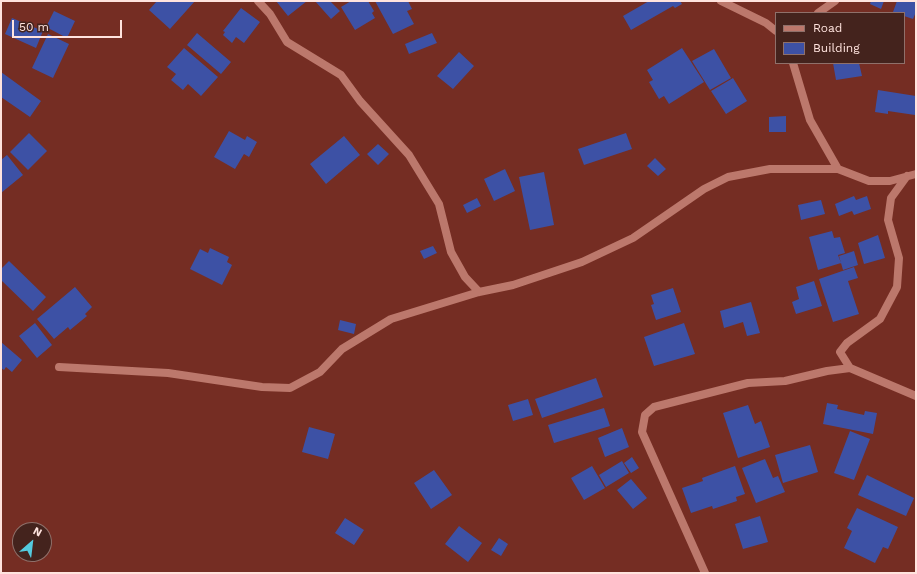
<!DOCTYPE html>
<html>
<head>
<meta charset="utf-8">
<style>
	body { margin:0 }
	#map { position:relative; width:917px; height:574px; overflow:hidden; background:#752d23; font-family:"Work Sans",sans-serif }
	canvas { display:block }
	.frame { position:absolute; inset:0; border:2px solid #ffe3de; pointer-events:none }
	.legend { position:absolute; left:775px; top:12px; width:130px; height:52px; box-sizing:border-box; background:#44231d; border:1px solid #8f706a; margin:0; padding:5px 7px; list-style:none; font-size:12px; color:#ffe3de }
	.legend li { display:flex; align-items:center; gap:8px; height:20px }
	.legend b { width:20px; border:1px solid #8f706a }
	.north { position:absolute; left:12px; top:522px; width:40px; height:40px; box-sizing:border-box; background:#44231d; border:1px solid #8f706a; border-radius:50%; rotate:28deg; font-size:11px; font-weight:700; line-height:16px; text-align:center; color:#ffe3de }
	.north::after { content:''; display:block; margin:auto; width:14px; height:18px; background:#54cade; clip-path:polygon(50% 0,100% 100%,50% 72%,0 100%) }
	.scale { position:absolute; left:12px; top:20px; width:110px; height:18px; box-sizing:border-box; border:2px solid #ffe3de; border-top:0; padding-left:5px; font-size:12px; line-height:14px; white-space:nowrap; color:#ffe3de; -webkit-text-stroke:3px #44231d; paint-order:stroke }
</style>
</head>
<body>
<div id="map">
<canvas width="917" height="574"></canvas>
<div class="frame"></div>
<ul class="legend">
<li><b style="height:5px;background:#bc786c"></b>Road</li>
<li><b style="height:11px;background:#3d51a5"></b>Building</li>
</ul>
<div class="north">N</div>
<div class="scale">50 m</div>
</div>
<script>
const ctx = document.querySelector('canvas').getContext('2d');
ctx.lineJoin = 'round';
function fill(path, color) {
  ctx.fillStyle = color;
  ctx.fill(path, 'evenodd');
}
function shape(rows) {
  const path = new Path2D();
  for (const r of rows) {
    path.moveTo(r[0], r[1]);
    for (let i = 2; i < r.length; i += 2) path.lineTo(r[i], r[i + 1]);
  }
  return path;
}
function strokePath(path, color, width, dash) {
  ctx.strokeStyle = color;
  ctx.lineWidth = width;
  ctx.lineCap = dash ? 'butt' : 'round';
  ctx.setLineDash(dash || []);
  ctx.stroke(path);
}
fill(shape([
	[157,1,195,1,170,29,149,10],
	[276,1,307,1,288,16],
	[315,1,330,1,340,11,331,19],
	[351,1,368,1,374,11,372,13,375,18,355,30,341,7],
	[375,1,408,1,412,9,407,11,414,24,393,34],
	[649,1,680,1,682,4,675,8,673,6,631,30,623,16],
	[871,1,884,1,881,9,870,4],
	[897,1,916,1,916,12,913,19,904,16,904,13,893,12],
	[241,8,260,22,244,43,236,37,232,43,223,35,225,32,223,31],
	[54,11,75,21,67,38,46,27],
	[12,18,43,31,36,48,5,34],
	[197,33,231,62,221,74,187,45],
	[432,33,437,43,409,54,405,44],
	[48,34,69,44,53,78,32,68],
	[184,48,218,77,201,96,188,84,183,90,171,80,176,74,167,67],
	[682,48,704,82,669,104,664,96,659,99,649,82,653,80,647,70],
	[714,49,731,78,710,90,692,61],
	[459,52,474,66,453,89,437,76],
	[833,63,859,63,862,76,836,80],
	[1,72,41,101,30,117,1,97],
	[733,78,747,101,726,114,711,91],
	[878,90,916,96,915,115,888,111,888,114,875,112],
	[786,116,786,132,769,132,769,117],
	[229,131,245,140,247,136,257,142,249,157,244,154,235,169,214,157],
	[29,133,47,151,28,170,10,152],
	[626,133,632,149,584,165,578,149],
	[344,136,360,155,326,184,310,164],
	[378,144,389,154,378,165,367,154],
	[7,155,23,175,1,193,1,160],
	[655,158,666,169,658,176,647,166],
	[505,169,515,191,494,201,484,179],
	[544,172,554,225,530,230,519,177],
	[854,196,856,200,867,196,871,209,854,215,852,211,839,216,835,204],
	[477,198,481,206,467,213,463,205],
	[821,200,825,214,801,220,798,205],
	[832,231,834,238,840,237,845,253,838,255,841,263,818,270,809,237],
	[878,235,885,258,864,264,858,243],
	[433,246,437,253,424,259,420,251],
	[210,248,229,257,227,262,232,265,222,285,190,269,200,249,208,253],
	[854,251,858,265,843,270,839,256],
	[9,261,46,297,33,311,1,280,1,269],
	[854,267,858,278,848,281,859,314,833,322,819,279],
	[814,281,822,306,796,314,792,302,799,299,796,287],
	[75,287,92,307,85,314,87,316,70,330,68,327,54,339,37,319],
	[673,288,681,312,656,320,651,305,654,304,651,295],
	[751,302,760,333,747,336,743,322,724,328,720,311],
	[340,320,356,324,354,334,338,330],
	[35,323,52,345,37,358,19,336],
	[684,323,695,354,654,366,644,337],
	[1,342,22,360,12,372,6,367,4,370,1,368],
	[596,378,603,397,542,418,535,399],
	[528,399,533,415,513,421,508,405],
	[827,403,838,405,837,409,864,415,865,411,877,413,873,434,823,424],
	[748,405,755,424,761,421,770,447,738,458,723,413],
	[604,408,610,426,554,443,548,425],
	[309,427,335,434,328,459,302,452],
	[622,428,629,447,605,457,598,438],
	[850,431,870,439,854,480,834,473],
	[810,445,818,472,783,483,775,455],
	[632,457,639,468,631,473,624,463],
	[765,459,773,478,778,476,785,492,756,503,742,468],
	[622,461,629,473,606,487,599,475],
	[592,466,605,488,584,500,571,478],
	[735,466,745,494,736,497,737,501,713,509,712,506,691,513,682,488,703,481,702,478],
	[434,470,452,495,431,509,414,483],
	[867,475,914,498,906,516,858,495],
	[631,479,647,498,633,509,617,490],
	[857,508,898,527,888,549,883,547,875,563,844,548,852,531,847,528],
	[760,516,768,542,743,549,735,524],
	[345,518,364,530,354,545,335,533],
	[459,526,482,543,468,562,445,544],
	[499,538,508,544,501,556,491,550]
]), '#3d51a5');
strokePath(shape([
	[258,1,270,14,287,42,341,75,360,101,409,155,439,204,451,252,465,277,479,292],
	[721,1,766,23,776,31],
	[818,13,835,1],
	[793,63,810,120,838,169,869,181,890,181,916,174],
	[59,367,168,373,262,387,290,388,320,372,342,349,391,319,479,292,513,285,582,262,633,238,704,189,728,177,770,169,838,169],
	[850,368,840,352,847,343,880,319,897,287,899,258,888,220,891,198,907,176],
	[705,573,642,432,645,415,654,407,748,383,785,381,827,371,850,368,916,396]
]), '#bc786c', 8);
</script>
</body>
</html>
